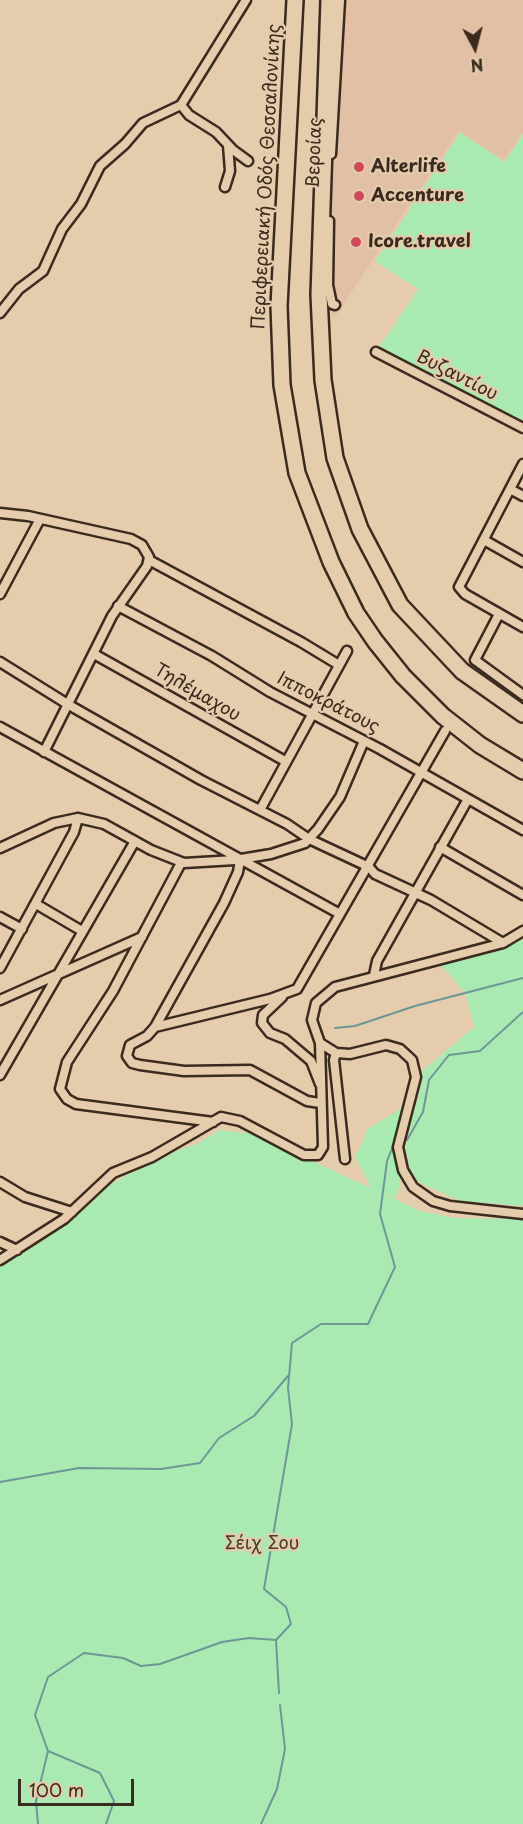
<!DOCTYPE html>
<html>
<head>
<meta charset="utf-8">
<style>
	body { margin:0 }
	#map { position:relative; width:523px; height:1824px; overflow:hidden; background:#e4ccad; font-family:"Playpen Sans",sans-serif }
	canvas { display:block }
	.north { position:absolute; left:445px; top:18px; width:60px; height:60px; -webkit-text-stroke:4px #e4ccad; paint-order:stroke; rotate:173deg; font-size:16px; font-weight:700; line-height:24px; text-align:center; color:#3b2a1e }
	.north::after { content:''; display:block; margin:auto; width:21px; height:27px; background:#3b2a1e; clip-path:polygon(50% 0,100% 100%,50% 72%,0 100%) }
	.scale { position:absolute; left:18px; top:1779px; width:116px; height:27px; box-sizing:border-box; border:3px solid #3b2a1e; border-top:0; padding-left:8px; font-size:18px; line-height:21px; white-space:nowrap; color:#3b2a1e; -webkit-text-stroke:4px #e4ccad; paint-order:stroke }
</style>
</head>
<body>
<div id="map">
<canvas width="523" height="1824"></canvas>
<div class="north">N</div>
<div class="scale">100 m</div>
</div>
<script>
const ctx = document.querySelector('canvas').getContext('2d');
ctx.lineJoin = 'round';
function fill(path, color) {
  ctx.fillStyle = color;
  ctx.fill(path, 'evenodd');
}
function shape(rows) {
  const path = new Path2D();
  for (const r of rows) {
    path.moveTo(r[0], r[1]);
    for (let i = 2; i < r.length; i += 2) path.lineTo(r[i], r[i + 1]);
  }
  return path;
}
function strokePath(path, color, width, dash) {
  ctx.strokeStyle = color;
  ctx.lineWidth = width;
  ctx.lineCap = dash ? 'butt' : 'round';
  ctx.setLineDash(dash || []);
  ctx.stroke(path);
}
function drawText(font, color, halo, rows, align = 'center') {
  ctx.font = font + ' "Playpen Sans",sans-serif';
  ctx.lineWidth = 4.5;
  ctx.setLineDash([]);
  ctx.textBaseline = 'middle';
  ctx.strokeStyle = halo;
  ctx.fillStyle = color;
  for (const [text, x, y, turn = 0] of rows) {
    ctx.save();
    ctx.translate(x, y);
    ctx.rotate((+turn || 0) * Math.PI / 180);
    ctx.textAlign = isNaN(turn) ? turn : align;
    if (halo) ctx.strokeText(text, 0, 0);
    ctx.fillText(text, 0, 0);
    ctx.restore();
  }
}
fill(shape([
	[344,0,523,0,523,132,504,160,459,131,335,317,331,315,332,159]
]), '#e1c0a6');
fill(shape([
	[460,132,504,162,523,134,523,421,379,347,418,289,375,261],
	[523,940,523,1206,461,1201,406,1177,399,1158,399,1187,395,1197,384,1194,420,1211,455,1218,523,1219,523,1824,0,1824,0,1264,69,1219,105,1187,162,1156,199,1143,220,1130,253,1134,371,1188,355,1157,368,1128,399,1110,421,1072,474,1027,465,993,438,962,487,952]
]), '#a9e9b2');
strokePath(shape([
	[335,1028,355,1026,415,1006,523,978],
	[407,1140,423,1112,429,1080,449,1055,480,1051,523,1012],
	[0,1482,79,1468,161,1469,200,1463,219,1438,254,1416,288,1376],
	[276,1640,279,1693],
	[38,1824,36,1801,48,1751],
	[106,1824,114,1801,100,1773,48,1751,35,1715,48,1677,84,1653,123,1658,141,1666,160,1664,222,1642,249,1638,276,1640,291,1624,286,1607,264,1589,292,1424,288,1388,292,1343,321,1324,368,1324,395,1267,380,1214,387,1161,393,1146],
	[261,1824,277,1789,285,1749,280,1705]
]), '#6d9796', 2);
const street = shape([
	[181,105,189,115,216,132,233,150,248,161],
	[331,154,340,0],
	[225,187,230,171,228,145],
	[329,221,328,285,332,304,335,305],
	[0,313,19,289,43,271,62,229,81,204,100,166,125,144,143,123,181,105,246,0],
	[376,352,523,428],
	[523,464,459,587,465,594,523,627],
	[510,489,523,496],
	[0,513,28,516,131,539,142,545,149,557,147,566,112,616,44,752],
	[484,540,523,562],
	[149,560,301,642,339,665],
	[0,594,40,519],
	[118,606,212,656,270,692,380,749,523,830],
	[499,614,475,660,523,695],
	[94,654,285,761],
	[0,662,69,705,201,780,287,824,309,839,369,867,375,874,431,900,503,943],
	[0,727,340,914],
	[260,810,347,651],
	[440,847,523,895],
	[0,848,54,823,78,818,104,824,151,850,184,863,235,860,271,854,305,843,318,829,340,797,364,741],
	[240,860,238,872,224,903,155,1027,147,1036,130,1045,127,1056,132,1063,140,1065,184,1071,250,1070,307,1101,320,1103],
	[181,863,113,991,67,1062,60,1089,67,1099,76,1104,213,1122],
	[36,904,82,931],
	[0,917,22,929],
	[523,931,503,943,335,987,316,1003,312,1020,320,1043,336,1053,350,1054,386,1045,400,1049,412,1060,416,1077,398,1147,403,1170,413,1187,433,1201,450,1206,523,1214],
	[0,968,74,832,78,818],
	[374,975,377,961,468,799],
	[282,997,263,1015,262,1023,270,1033,285,1039,311,1061,320,1084],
	[0,1000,142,937],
	[155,1027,270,999,297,989,445,731],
	[336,1053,334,1060,345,1159],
	[0,1075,135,841],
	[0,1182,25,1197,72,1212],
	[0,1242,17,1250],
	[0,1260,64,1219,113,1173,152,1157,221,1117,240,1121,304,1155,318,1155,323,1147,320,1043]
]);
const highway = shape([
	[295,0,279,306,282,385,297,473,331,562,356,613,375,641,403,676,443,716,480,745,523,771],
	[329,0,319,295,323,380,335,458,360,529,400,605,462,671,523,714]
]);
strokePath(street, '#3b2a1e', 13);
strokePath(highway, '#3b2a1e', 20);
strokePath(street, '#e4ccad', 8);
strokePath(highway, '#e4ccad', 15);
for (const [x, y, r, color] of [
	[359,167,6,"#d1495b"],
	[359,196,6,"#d1495b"],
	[356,242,6,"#d1495b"]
]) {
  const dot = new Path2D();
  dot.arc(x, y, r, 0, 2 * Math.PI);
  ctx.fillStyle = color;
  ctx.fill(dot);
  strokePath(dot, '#e4ccad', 2);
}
drawText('18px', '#3b2a1e', '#e4ccad', [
	["Βεροίας",315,153,-88],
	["Περιφερειακή Οδός Θεσσαλονίκης",267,177,-87],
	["Βυζαντίου",457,376,27],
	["Τηλέμαχου",197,693,30],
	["Ιπποκράτους",328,703,27]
]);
drawText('bold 18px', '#3b2a1e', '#e4ccad', [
	["Alterlife",371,167],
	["Accenture",371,196],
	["Icore.travel",368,242]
], 'left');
drawText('18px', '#463d2d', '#e4ccad', [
	["Σέιχ Σου",262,1544]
]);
</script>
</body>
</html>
